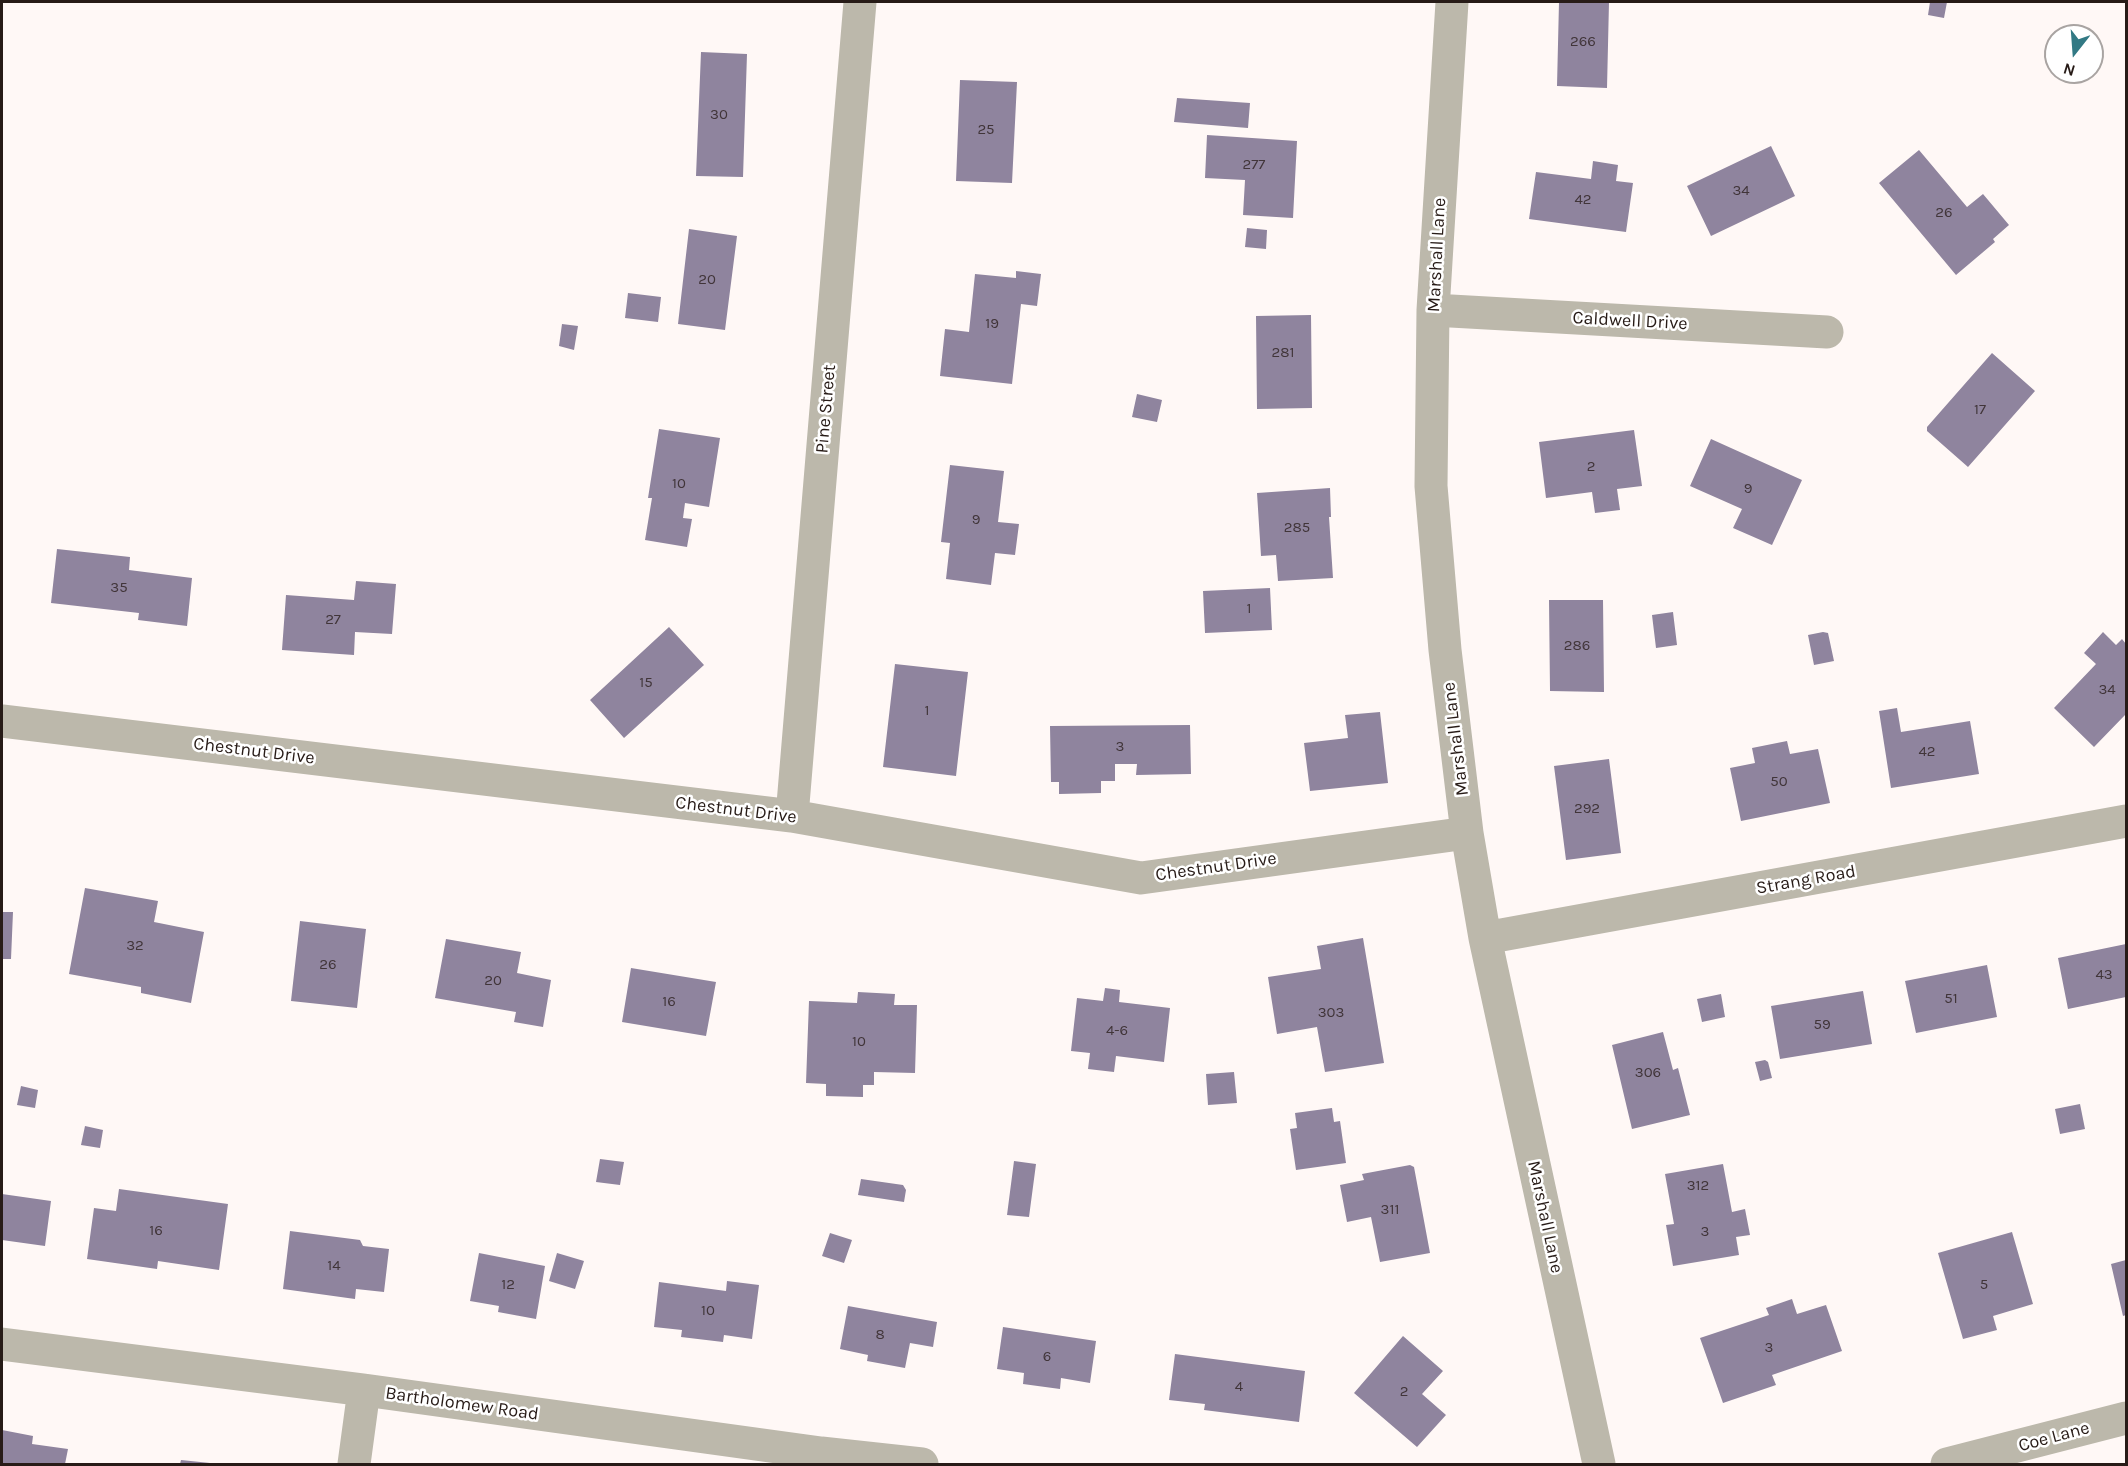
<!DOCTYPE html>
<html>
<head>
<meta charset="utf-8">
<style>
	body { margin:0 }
	#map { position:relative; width:2128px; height:1466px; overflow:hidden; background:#fff8f6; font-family:Karla,sans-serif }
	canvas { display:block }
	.frame { position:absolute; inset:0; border:3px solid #271b17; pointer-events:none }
	.north { position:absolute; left:2044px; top:24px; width:60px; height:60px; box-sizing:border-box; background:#fff; border:2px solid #a9a4a2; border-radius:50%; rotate:197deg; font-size:16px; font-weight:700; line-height:24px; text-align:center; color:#271b17 }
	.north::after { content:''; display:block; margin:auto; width:21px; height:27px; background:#327984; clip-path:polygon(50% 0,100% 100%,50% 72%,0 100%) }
</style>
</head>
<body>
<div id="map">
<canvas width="2128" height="1466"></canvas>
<div class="frame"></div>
<div class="north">N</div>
</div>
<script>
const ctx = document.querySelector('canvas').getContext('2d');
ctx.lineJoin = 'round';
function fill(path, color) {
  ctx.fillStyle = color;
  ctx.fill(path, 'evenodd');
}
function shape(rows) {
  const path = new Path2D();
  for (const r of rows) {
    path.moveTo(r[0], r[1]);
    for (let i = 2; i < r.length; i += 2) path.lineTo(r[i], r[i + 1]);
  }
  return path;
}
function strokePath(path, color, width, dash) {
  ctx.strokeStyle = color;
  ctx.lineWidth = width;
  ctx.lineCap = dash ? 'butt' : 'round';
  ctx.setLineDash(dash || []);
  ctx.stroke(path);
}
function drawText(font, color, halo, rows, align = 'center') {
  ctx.font = font + ' Karla,sans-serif';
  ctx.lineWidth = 5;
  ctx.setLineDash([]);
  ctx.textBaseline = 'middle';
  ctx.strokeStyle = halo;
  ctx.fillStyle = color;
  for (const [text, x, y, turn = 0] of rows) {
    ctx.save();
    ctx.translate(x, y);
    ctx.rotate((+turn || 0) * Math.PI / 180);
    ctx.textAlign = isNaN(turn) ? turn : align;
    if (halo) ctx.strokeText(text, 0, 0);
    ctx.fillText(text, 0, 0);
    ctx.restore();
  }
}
fill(shape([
	[1559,2,1609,2,1607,88,1557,86],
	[1930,2,1947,2,1944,18,1928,15],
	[701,52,747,54,743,177,696,176],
	[960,80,1017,82,1012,183,956,181],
	[1177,98,1250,103,1248,128,1174,122],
	[1207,135,1297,141,1293,218,1243,215,1245,180,1205,178],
	[1771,146,1795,196,1711,236,1687,186],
	[1919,150,1967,207,1983,194,2009,225,1993,239,1995,242,1956,275,1879,183],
	[1593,161,1618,165,1616,181,1633,183,1626,232,1529,219,1536,172,1591,179],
	[1247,228,1267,230,1266,249,1245,247],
	[689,229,737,236,725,330,678,324],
	[1016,271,1041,274,1037,306,1021,304,1012,384,940,376,945,329,969,332,975,274,1016,278],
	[628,293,661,297,658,322,625,318],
	[1311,315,1312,408,1257,409,1256,316],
	[562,324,578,326,574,350,559,346],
	[1992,353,2035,391,1968,467,1927,431,1927,427],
	[1137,394,1162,400,1157,422,1132,417],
	[659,429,720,438,709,507,685,503,683,518,692,519,687,547,645,540,652,498,648,498],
	[1634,430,1642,486,1617,489,1620,510,1595,513,1592,492,1546,498,1539,442],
	[1711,439,1802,480,1772,545,1733,528,1742,509,1690,486],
	[950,465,1004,471,998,522,1019,524,1015,555,995,553,991,585,946,579,950,543,941,542],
	[1330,488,1331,517,1329,517,1333,578,1278,581,1276,555,1261,556,1257,493],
	[57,549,130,557,129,570,192,578,187,626,138,620,139,613,51,603],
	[356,581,396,584,392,634,355,632,354,655,282,650,286,595,354,600],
	[1270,588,1272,630,1205,633,1203,591],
	[1549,600,1603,600,1604,692,1550,691],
	[1673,612,1677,645,1656,648,1652,615],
	[669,627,704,665,624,738,590,700],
	[1823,632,1828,633,1834,661,1814,665,1808,635],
	[2103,632,2116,645,2122,639,2126,644,2126,714,2094,747,2054,708,2096,664,2084,653],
	[895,664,968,672,956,776,883,767],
	[1897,708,1901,732,1970,721,1979,774,1891,788,1879,711],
	[1380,712,1388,783,1310,791,1304,743,1348,738,1345,715],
	[1190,725,1191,774,1136,775,1137,764,1115,764,1115,781,1101,781,1101,793,1059,794,1059,782,1051,782,1050,726],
	[1787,741,1790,754,1818,749,1830,803,1741,821,1730,768,1755,763,1752,748],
	[1609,759,1621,853,1566,860,1554,766],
	[85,888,158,901,154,922,204,932,191,1003,141,993,141,987,69,974],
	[2,912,13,912,11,959,2,959],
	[300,921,366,929,357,1008,291,1001],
	[1363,938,1384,1063,1325,1072,1317,1027,1277,1034,1268,977,1321,969,1317,946],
	[446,939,521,952,517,973,551,980,543,1027,514,1022,516,1012,435,998],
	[2126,944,2126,997,2068,1009,2058,958],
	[1987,965,1997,1017,1916,1033,1905,981],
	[631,968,716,982,706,1036,622,1022],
	[1105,988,1120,990,1119,1002,1170,1008,1164,1062,1116,1056,1114,1072,1088,1069,1090,1053,1071,1051,1077,998,1103,1001],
	[1863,991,1872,1044,1780,1059,1771,1006],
	[858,992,895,994,894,1005,917,1005,915,1073,874,1072,874,1085,863,1085,863,1097,826,1096,826,1084,806,1083,809,1001,857,1003],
	[1721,994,1725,1017,1702,1022,1697,999],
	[1663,1032,1673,1070,1678,1068,1690,1115,1632,1129,1612,1045],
	[1765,1060,1768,1062,1772,1078,1760,1081,1755,1062],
	[1234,1072,1237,1103,1208,1105,1206,1074],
	[21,1086,38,1090,35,1108,17,1105],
	[2080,1104,2085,1129,2060,1134,2055,1109],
	[1332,1108,1334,1122,1340,1121,1346,1163,1296,1170,1290,1129,1297,1128,1295,1113],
	[85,1126,103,1130,100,1148,81,1145],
	[600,1159,624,1162,620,1185,596,1182],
	[1014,1161,1036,1164,1029,1217,1007,1215],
	[1723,1164,1732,1212,1745,1209,1750,1235,1736,1237,1739,1255,1673,1266,1666,1225,1674,1224,1665,1174],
	[1410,1165,1414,1167,1430,1253,1380,1262,1371,1217,1347,1222,1340,1185,1364,1180,1362,1174],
	[861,1179,903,1185,906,1190,904,1202,858,1195],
	[119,1189,228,1204,219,1270,158,1261,157,1269,87,1259,94,1208,116,1211],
	[2,1194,51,1201,45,1246,2,1240],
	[290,1231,360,1240,363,1246,389,1249,384,1292,356,1289,355,1299,283,1289],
	[2012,1232,2033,1304,1993,1316,1997,1330,1963,1339,1938,1253],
	[830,1233,852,1240,844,1263,822,1256],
	[479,1253,545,1266,536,1319,498,1312,499,1306,470,1301],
	[557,1253,584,1261,575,1289,549,1281],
	[2126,1260,2126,1315,2123,1316,2111,1264],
	[727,1281,759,1285,752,1339,724,1335,723,1342,681,1337,682,1330,654,1327,659,1282,726,1291],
	[1792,1299,1797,1314,1826,1305,1842,1351,1772,1375,1776,1385,1723,1403,1700,1338,1769,1315,1766,1308],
	[848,1306,937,1322,933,1347,910,1343,905,1368,867,1361,868,1355,840,1349],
	[1003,1327,1096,1341,1090,1383,1061,1378,1060,1389,1023,1384,1024,1373,997,1369],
	[1403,1336,1443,1371,1422,1394,1446,1415,1417,1447,1354,1393],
	[1175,1354,1305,1371,1299,1422,1204,1410,1205,1404,1169,1400],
	[2,1430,33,1436,32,1444,68,1449,65,1464,2,1464],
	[181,1460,210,1463,210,1464,180,1464]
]), '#8f849e');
strokePath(shape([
	[1452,2,1433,310,1431,486,1445,650,1467,833,1485,938,1599,1464],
	[1433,310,1827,332],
	[2,721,792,816,1141,878,1467,833],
	[792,816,860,2],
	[1485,938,2126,821],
	[2,1344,364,1390,821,1453,922,1464],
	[354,1464,364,1390],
	[1947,1464,2126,1418]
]), '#bcb8ab', 33);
drawText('15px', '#413539', null, [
	["266",1583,42],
	["30",719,115],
	["25",986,130],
	["277",1254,165],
	["34",1741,191],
	["42",1583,200],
	["26",1944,213],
	["20",707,280],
	["19",992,324],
	["281",1283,353],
	["17",1980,410],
	["2",1591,467],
	["10",679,484],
	["9",1748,489],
	["9",976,520],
	["285",1297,528],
	["35",119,588],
	["1",1249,609],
	["27",333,620],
	["286",1577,646],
	["15",646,683],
	["34",2107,690],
	["1",927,711],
	["3",1120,747],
	["42",1927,752],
	["50",1779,782],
	["292",1587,809],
	["32",135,946],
	["26",328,965],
	["43",2104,975],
	["20",493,981],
	["51",1951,999],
	["16",669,1002],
	["303",1331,1013],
	["59",1822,1025],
	["4-6",1117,1031],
	["10",859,1042],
	["306",1648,1073],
	["312",1698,1186],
	["311",1390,1210],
	["16",156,1231],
	["3",1705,1232],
	["14",334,1266],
	["12",508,1285],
	["5",1984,1285],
	["10",708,1311],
	["8",880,1335],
	["3",1769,1348],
	["6",1047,1357],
	["4",1239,1387],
	["2",1404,1392]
]);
drawText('18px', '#271b17', '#fff', [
	["Marshall Lane",1437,255,-87],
	["Caldwell Drive",1630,321,3],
	["Pine Street",826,409,-85],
	["Marshall Lane",1456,739,-97],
	["Chestnut Drive",254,751,7],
	["Chestnut Drive",736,810,7],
	["Chestnut Drive",1216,867,-8],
	["Strang Road",1806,880,-10],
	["Marshall Lane",1545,1217,78],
	["Bartholomew Road",462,1404,8],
	["Coe Lane",2054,1437,-15]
]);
</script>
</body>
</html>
